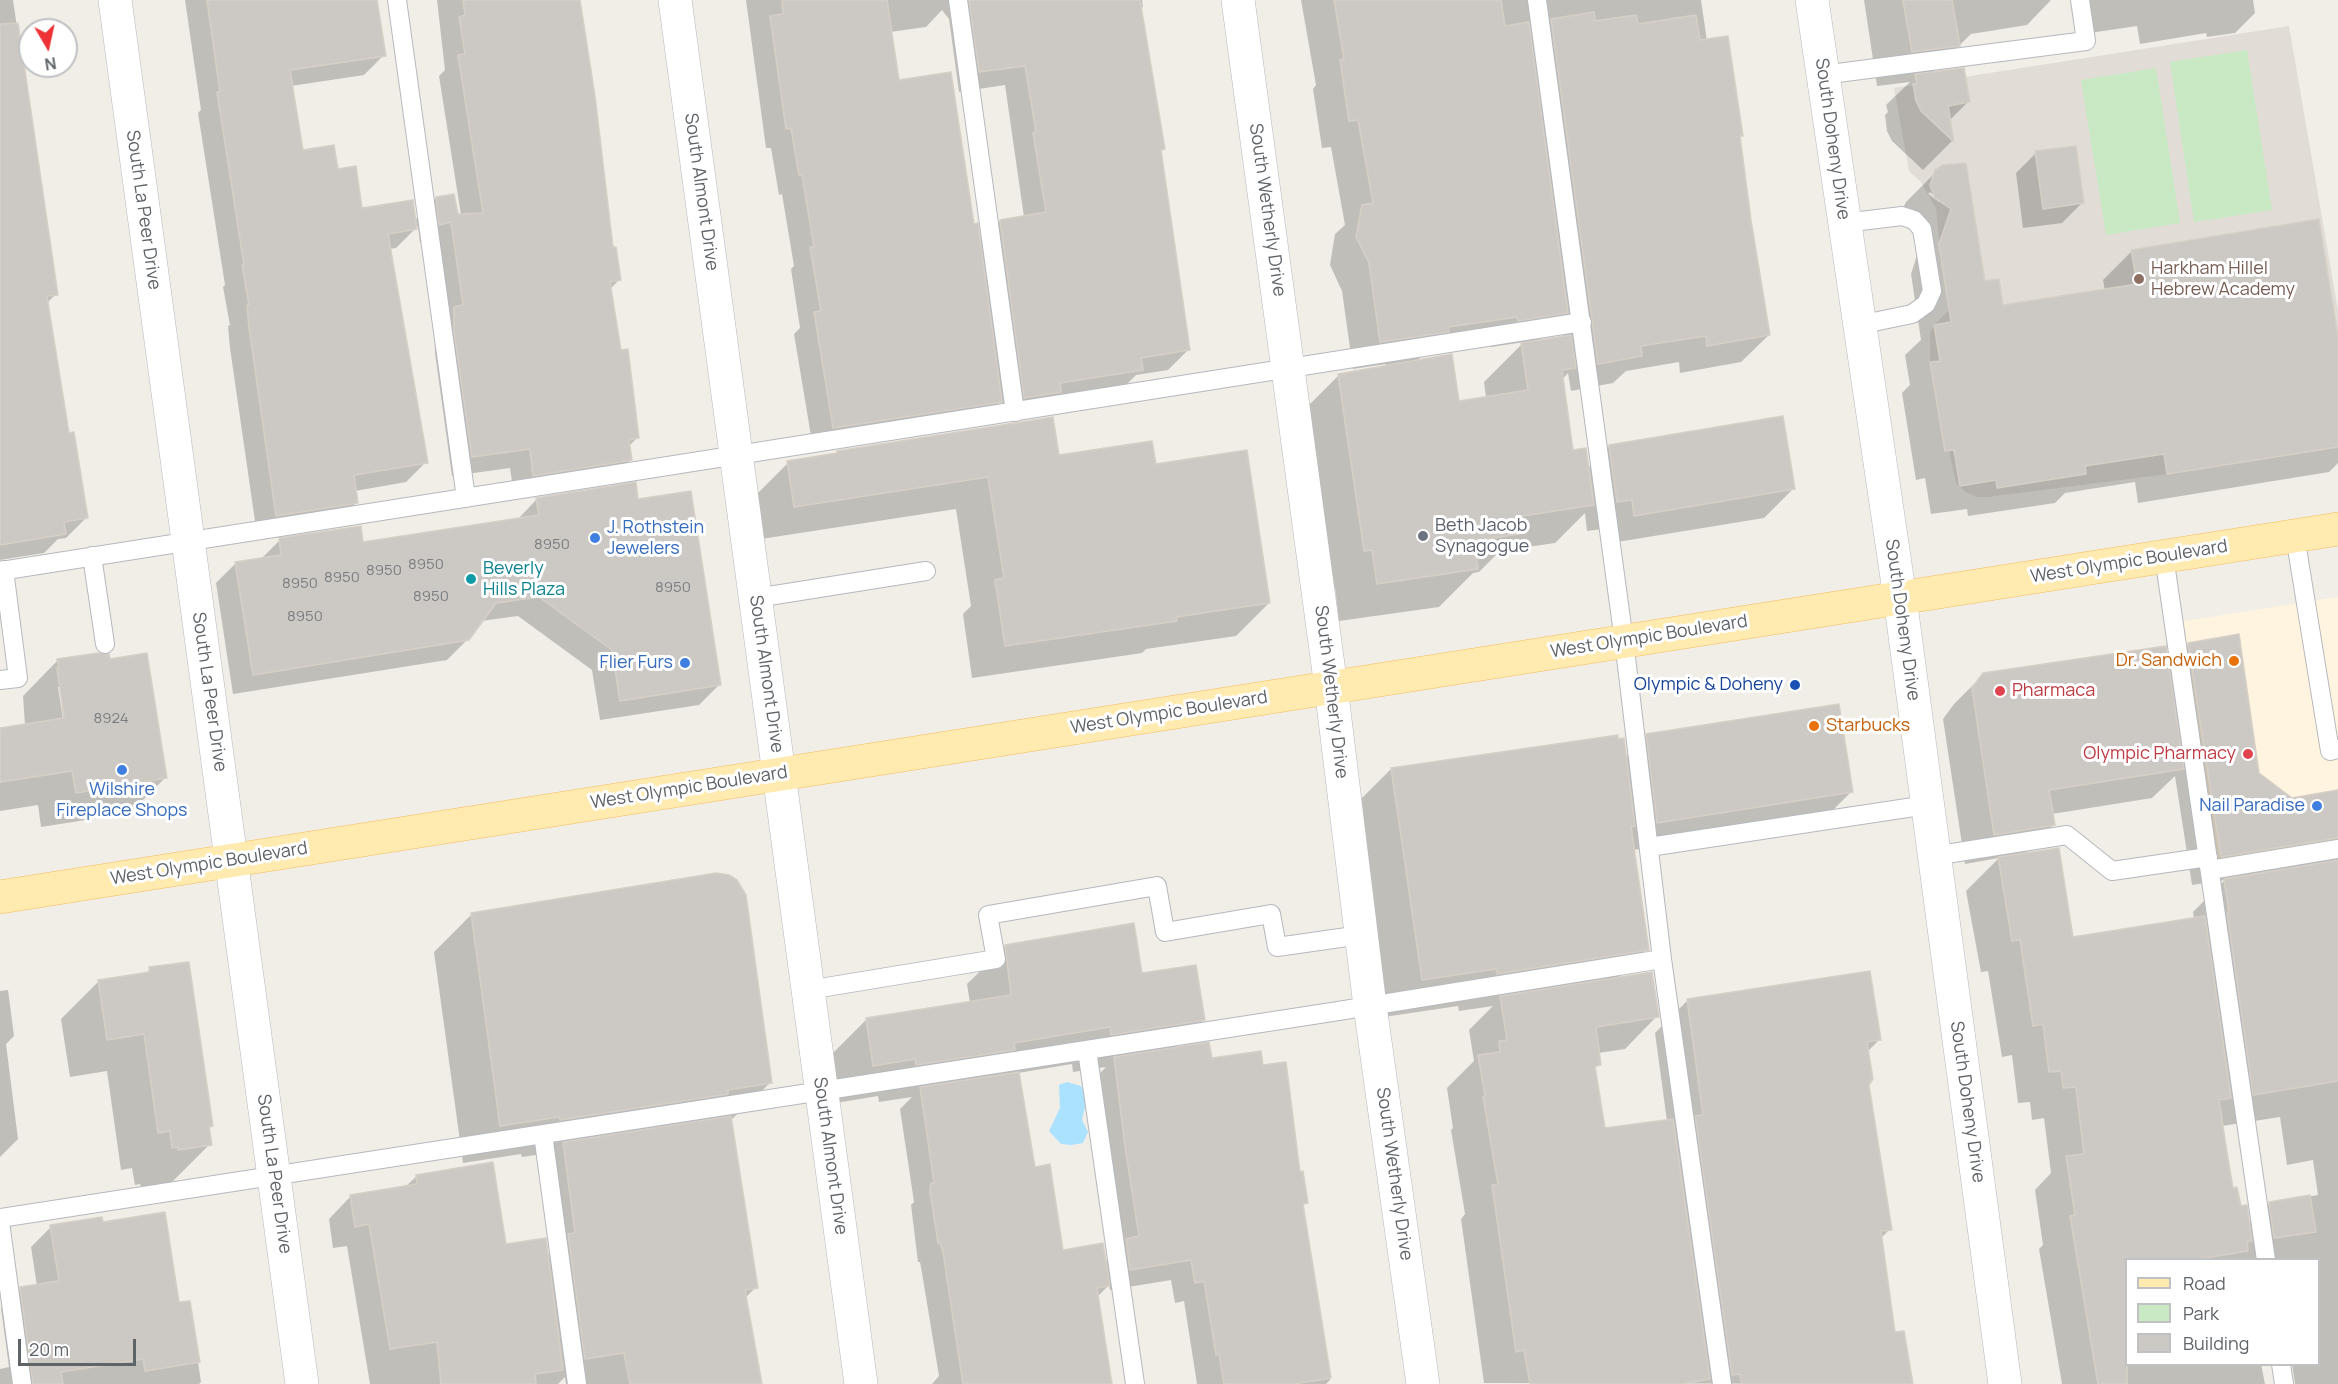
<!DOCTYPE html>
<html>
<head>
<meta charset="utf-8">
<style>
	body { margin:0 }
	#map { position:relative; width:2338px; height:1384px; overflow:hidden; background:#f1eee8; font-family:Manrope,sans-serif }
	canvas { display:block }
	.legend { position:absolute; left:2125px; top:1258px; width:195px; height:108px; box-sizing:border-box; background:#fff; border:2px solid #bfc1c3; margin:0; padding:8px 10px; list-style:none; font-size:18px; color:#5f6468 }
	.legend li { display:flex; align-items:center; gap:12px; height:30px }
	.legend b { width:30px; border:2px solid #bfc1c3 }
	.north { position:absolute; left:18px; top:18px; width:60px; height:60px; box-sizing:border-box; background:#fff; border:2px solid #bfc1c3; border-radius:50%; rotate:171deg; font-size:16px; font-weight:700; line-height:24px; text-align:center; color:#5f6468 }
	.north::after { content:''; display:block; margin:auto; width:21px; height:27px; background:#ed3135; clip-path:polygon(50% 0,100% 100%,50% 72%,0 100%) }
	.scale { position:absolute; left:18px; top:1339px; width:118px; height:27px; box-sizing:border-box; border:3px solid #5f6468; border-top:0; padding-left:8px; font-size:18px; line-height:21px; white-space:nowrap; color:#5f6468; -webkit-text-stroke:4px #fff; paint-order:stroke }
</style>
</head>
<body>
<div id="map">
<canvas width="2338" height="1384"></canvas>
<ul class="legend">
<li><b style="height:8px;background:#ffeaaf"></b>Road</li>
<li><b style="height:16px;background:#c8e9c4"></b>Park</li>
<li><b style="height:16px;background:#ccc9c5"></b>Building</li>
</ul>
<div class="north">N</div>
<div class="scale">20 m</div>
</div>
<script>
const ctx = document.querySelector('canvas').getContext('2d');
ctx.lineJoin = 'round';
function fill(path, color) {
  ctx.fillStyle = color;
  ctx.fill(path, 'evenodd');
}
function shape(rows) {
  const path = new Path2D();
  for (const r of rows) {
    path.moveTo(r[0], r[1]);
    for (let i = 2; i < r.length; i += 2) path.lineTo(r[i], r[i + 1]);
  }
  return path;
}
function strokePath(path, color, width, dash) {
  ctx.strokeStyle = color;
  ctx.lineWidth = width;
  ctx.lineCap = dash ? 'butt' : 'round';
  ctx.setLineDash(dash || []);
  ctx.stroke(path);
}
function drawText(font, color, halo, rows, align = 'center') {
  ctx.font = font + ' Manrope,sans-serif';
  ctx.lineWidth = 6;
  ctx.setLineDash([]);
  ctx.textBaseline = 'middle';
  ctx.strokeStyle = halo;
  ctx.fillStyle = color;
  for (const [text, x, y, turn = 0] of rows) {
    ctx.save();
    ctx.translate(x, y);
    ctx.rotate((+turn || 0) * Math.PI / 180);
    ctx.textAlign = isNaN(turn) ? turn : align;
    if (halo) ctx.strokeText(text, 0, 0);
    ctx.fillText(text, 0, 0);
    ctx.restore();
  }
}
fill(shape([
	[2338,597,2338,841,2215,863,2178,622]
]), '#fff4df');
fill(shape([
	[2289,26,2338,310,2338,447,2167,474,1988,497,1976,497,1967,493,1956,483,1949,451,1945,451,1930,362,1930,333,1934,325,1949,310,1940,249,1936,209,1921,182,1909,171,1894,88]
]), '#e1ddd6');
fill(shape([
	[2247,50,2272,210,2194,222,2170,62],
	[2156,68,2180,223,2106,235,2081,80]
]), '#c8e9c4');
fill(shape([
	[1067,1082,1081,1086,1087,1098,1082,1120,1088,1132,1083,1143,1071,1145,1061,1144,1049,1131,1060,1108,1059,1085]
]), '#aae2ff');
fill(shape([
	[0,0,13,0,56,294,47,303,68,435,86,518,66,538,58,539,44,553,0,560],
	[185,0,377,0,384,55,364,75,291,86,302,152,337,171,361,210,415,220,436,198,457,216,461,215,439,76,445,70,437,0,579,0,612,249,619,280,610,289,637,438,628,447,630,460,611,479,514,495,510,468,452,476,435,353,432,241,420,243,418,226,396,248,389,249,426,462,406,482,355,491,356,503,336,523,257,535,230,348,228,326,230,325,223,287,225,285,198,113,201,110],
	[746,0,1142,0,1143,7,1140,9,1163,149,1160,152,1188,350,1168,370,1136,375,1121,390,1004,418,1002,400,980,422,813,448,794,334,800,328,791,269,794,266,782,194,779,195,771,148,766,148],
	[942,10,949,19,959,92,1005,85,1024,217,1000,221,979,243,973,225,898,82,890,32,926,27],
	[1301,0,1701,0,1707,41,1741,135,1738,138,1769,335,1741,362,1680,373,1679,362,1626,371,1613,383,1571,391,1568,373,1562,380,1572,452,1588,468,1609,446,1793,489,1764,518,1605,544,1603,529,1587,531,1585,513,1555,543,1500,551,1479,572,1473,573,1439,607,1339,621,1335,587,1326,588,1301,413,1339,375,1381,369,1386,364,1353,369,1342,291,1330,265,1335,234,1345,225,1331,147,1322,148,1313,89,1316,85],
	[1561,318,1563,338,1537,342],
	[1524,342,1484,382,1486,398,1457,402,1417,361,1425,353,1490,343,1491,347],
	[1864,0,2051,0,2027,25,1971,34,1930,74,1969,101,1949,121,1952,141,1923,170,1892,141,1887,131,1885,115,1888,112,1886,105,1910,82,1877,86],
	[2078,0,2253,0,2255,13,2235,33,2207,37,2206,33,2140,44,2137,26,2083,34],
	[2036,153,2082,203,2062,223,2023,228,2016,173],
	[1936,172,1984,283,2002,307,2105,291,2103,280,2132,251,2338,346,2338,463,2329,472,2138,503,2135,482,2065,493,2055,503,1968,516,1967,509,1931,514,1925,478,1916,480,1902,393,1910,385,1905,355,1921,340,1911,274,1922,239,1906,227,1902,210,1906,202],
	[1930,192,1939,198,1939,202,1928,194],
	[838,452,1058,456,1155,466,1269,603,1236,636,1146,649,1142,653,972,678,963,614,971,606,956,509,761,539,755,496,788,463,834,455],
	[537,499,637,501,719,685,699,705,600,720,592,670,518,616,481,621,468,639,447,660,233,694,216,583,236,563,260,560,280,540,361,544,517,520],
	[2189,644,2257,774,2291,799,2338,792,2338,1384,2295,1384,2292,1364,2318,1364,2318,1260,2126,1260,2126,1364,2261,1364,2265,1384,2062,1384,2039,1249,2043,1245,2035,1190,2051,1173,2044,1118,2032,1120,2030,1102,2018,1103,2012,1055,2002,1057,1988,971,1981,972,1966,891,1999,858,1965,864,1943,719,1954,704,1984,674,2167,666],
	[2175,776,2192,885,2225,880,2193,912,2194,919,2072,939,2024,855,2053,825,2052,814,2152,798],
	[2280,1117,2287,1165,2313,1160,2318,1195,2270,1203,2248,1224,2231,1190,2222,1126],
	[58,660,165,778,130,813,41,827,38,805,0,811,0,729,25,725,23,696],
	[58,687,61,687,67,725,64,725],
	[1647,735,1851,792,1822,821,1633,850,1647,949,1617,979,1657,1016,1625,1049,1598,1053,1599,1064,1594,1069,1604,1130,1667,1121,1655,1033,1687,1001,1879,1040,1867,1052,1868,1085,1890,1229,1880,1239,1893,1334,1911,1384,1484,1383,1461,1219,1465,1214,1451,1130,1453,1128,1447,1088,1474,1061,1469,1030,1493,1006,1459,1011,1458,1006,1384,1017,1353,807,1391,769,1625,758],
	[472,914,770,1083,730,1121,756,1287,745,1298,760,1384,566,1384,565,1377,558,1384,370,1384,347,1246,333,1248,329,1219,351,1196,405,1187,417,1176,505,1246,547,1257,555,1249,543,1164,555,1152,522,1157,521,1154,463,1163,434,952],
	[1006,946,1141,975,1204,1020,1174,1049,1211,1060,1262,1067,1299,1174,1306,1203,1302,1207,1330,1380,1326,1384,1197,1384,1184,1301,1175,1303,1171,1280,1110,1290,1109,1285,1097,1297,1111,1384,932,1384,939,1376,922,1273,920,1262,918,1262,911,1205,914,1202,900,1109,912,1097,879,1102,878,1096,836,1103,828,1058,866,1020,970,1003,967,984],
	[1072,1064,1073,1072,1106,1067,1094,1079,1118,1249,1105,1262,1062,1252,1034,1169,1018,1073],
	[150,969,211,1126,208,1129,210,1144,172,1182,141,1187,140,1184,135,1185,132,1168,121,1170,107,1071,70,1077,61,1019,99,981,144,975],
	[8,990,14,1036,6,1044,18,1139,0,1157,0,991],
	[102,1224,178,1304,189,1302,201,1382,199,1384,0,1384,0,1369,9,1367,1,1308,21,1288,37,1286,31,1247,51,1227]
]), '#0003');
const building = shape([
	[207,0,377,0,386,56,290,70,303,150,334,145,338,169,356,166,362,208,413,200,417,229,388,234,428,463,354,475,358,503,276,516,249,327,247,305,249,305,242,265,244,265,217,92,220,92,207,0],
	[463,0,580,0,595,96,613,247,616,247,621,280,610,282,621,350,628,349,639,438,629,440,632,460,533,476,530,449,472,457,454,332,454,307,463,305,451,222,439,225,436,197,454,194,458,214,483,213,458,55,465,54,459,17,465,15,463,0],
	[782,0,887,0,899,80,951,72,974,224,978,223,1002,402,833,428,814,312,821,311,810,247,814,247,802,175,799,175,791,128,786,129,770,16,783,14,782,0],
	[969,0,1140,0,1165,149,1161,150,1190,350,1141,358,1143,370,1060,383,1061,392,1024,398,1000,220,1046,212,1033,133,1036,132,1025,66,979,72,969,0],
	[1334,0,1501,0,1505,26,1529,22,1568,313,1518,321,1517,317,1448,327,1449,332,1380,342,1369,263,1356,237,1362,205,1373,203,1358,120,1349,121,1340,60,1344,59,1334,0],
	[1903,0,1952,0,1960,46,1912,52,1903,0],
	[1594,12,1595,21,1636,15,1638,24,1696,15,1700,40,1728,36,1743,136,1740,136,1751,220,1770,335,1707,346,1706,336,1641,346,1642,356,1598,364,1551,19,1594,12],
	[18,23,58,295,47,296,69,433,74,432,88,518,64,522,66,534,0,545,0,24,18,23],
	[1964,68,1970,102,1948,106,1954,142,1921,111,1916,101,1913,84,1917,84,1915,74,1964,68],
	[2076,146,2084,203,2043,209,2035,151,2076,146],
	[1966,163,1985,281,1999,279,2003,305,2137,284,2131,250,2319,219,2338,336,2338,447,2167,474,2164,454,2085,466,2086,474,1997,488,1996,480,1960,486,1954,450,1945,451,1930,362,1940,361,1934,325,1951,322,1939,244,1951,209,1935,198,1930,185,1935,170,1943,165,1966,163],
	[1571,335,1576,368,1562,370,1573,450,1586,448,1594,505,1516,517,1519,534,1474,541,1478,569,1377,584,1372,550,1364,551,1338,374,1452,354,1459,401,1528,390,1521,343,1571,335],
	[1783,416,1795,489,1634,516,1632,500,1617,502,1609,445,1783,416],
	[1053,417,1059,455,1152,441,1156,464,1247,450,1270,603,1176,617,1177,621,1005,646,995,580,1004,578,988,477,794,507,787,461,837,453,837,451,1053,417],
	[636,482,638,499,691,491,721,685,620,701,612,650,539,597,496,603,469,640,253,675,235,562,281,555,279,538,361,526,363,542,539,515,536,498,636,482],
	[2239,634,2259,773,2292,798,2338,790,2338,838,2221,857,2188,643,2239,634],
	[2166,646,2184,769,2049,790,2055,825,1994,835,1972,688,1983,673,2166,646],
	[98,653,109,654,110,659,147,653,167,778,76,793,72,771,0,782,0,728,64,718,57,668,59,668,57,659,98,653],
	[1839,704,1853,792,1657,823,1646,734,1839,704],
	[1618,735,1618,739,1624,738,1635,826,1631,827,1649,950,1497,974,1496,969,1422,980,1391,768,1618,735],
	[2059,848,2073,937,2205,916,2231,1098,2219,1100,2226,1146,2233,1188,2237,1187,2241,1206,2247,1205,2252,1241,2247,1242,2248,1251,2193,1260,2127,1260,2127,1384,2098,1384,2070,1216,2075,1215,2066,1156,2084,1154,2076,1087,2063,1088,2061,1071,2049,1072,2043,1024,2033,1026,2020,940,2012,941,1998,857,2059,848],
	[2338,860,2338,1081,2253,1095,2227,912,2229,912,2224,879,2338,860],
	[716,873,729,875,737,880,746,895,772,1083,728,1090,728,1094,560,1120,559,1117,500,1126,471,913,716,873],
	[1134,923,1142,973,1196,965,1205,1020,1111,1035,1110,1027,1014,1043,1015,1050,916,1065,915,1059,873,1066,866,1018,1011,995,1005,945,1134,923],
	[189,962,213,1126,209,1127,212,1145,178,1150,178,1147,172,1148,170,1131,158,1133,144,1034,107,1040,98,980,150,972,149,967,189,962],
	[1870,971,1881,1040,1867,1042,1873,1079,1869,1085,1892,1230,1881,1231,1895,1332,1904,1331,1913,1384,1742,1384,1740,1374,1732,1375,1695,1116,1703,1115,1687,999,1870,971],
	[1652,972,1659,1017,1596,1027,1601,1065,1595,1066,1605,1128,1673,1119,1710,1379,1681,1384,1530,1384,1524,1350,1516,1352,1492,1185,1498,1184,1483,1097,1485,1096,1478,1055,1500,1052,1499,1041,1507,1040,1500,996,1652,972],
	[1209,1042,1212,1058,1261,1051,1263,1065,1286,1062,1300,1172,1303,1171,1308,1203,1303,1204,1331,1378,1294,1384,1224,1384,1219,1354,1216,1355,1204,1281,1195,1283,1191,1260,1130,1270,1126,1239,1139,1236,1125,1147,1114,1057,1209,1042],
	[1019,1072,1035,1167,1050,1164,1063,1250,1103,1243,1110,1286,1097,1288,1112,1384,963,1384,943,1252,940,1242,938,1243,930,1191,931,1183,934,1183,920,1087,1019,1072],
	[731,1116,758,1288,745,1290,762,1384,630,1384,624,1353,585,1359,568,1234,575,1233,563,1142,731,1116],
	[493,1162,506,1244,546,1238,563,1370,535,1374,536,1384,441,1384,437,1342,390,1349,369,1224,355,1227,350,1195,417,1184,416,1175,493,1162],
	[2310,1195,2316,1232,2274,1238,2269,1202,2310,1195],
	[165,1212,179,1302,190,1301,200,1362,145,1371,143,1359,61,1372,63,1384,33,1384,20,1287,59,1281,50,1225,102,1217,103,1222,165,1212]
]);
fill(building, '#ccc9c5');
strokePath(building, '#d6cfc6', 1.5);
const service = shape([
	[397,0,466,498],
	[958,0,1015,412],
	[1537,0,1624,641,1662,959,1722,1384],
	[1822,75,2086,41,2080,0],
	[1844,223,1902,216,1914,220,1922,229,1932,291,1926,304,1912,314,1859,325],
	[2295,536,2330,751,2338,749],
	[92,556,105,644],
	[2164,556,2266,1260],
	[0,571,1582,322],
	[756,598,926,571],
	[0,680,18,678,4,570],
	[1649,847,1927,805],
	[1933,856,2067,835,2112,871,2208,857],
	[2210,870,2338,849],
	[808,990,996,959,988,915,1157,886,1165,932,1271,914,1277,947,1361,935],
	[1087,1050,1135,1384],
	[543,1134,577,1384],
	[0,1218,1332,1012,1662,959],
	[0,1222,22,1384],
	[2281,1364,2284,1384]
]);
const minor = shape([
	[115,0,302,1384],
	[675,0,861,1384],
	[1238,0,1331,687,1370,1006,1423,1384]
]);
const tertiary = shape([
	[1812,0,1900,598,2005,1384]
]);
const primary = shape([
	[0,897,2338,529]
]);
strokePath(service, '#b5b8bc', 20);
strokePath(minor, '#b5b8bc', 34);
strokePath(tertiary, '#b5b8bc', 34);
strokePath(primary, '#f5bb5d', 34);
strokePath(service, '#fff', 18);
strokePath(minor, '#fff', 33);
strokePath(tertiary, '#fff', 33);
strokePath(primary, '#ffeaaf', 33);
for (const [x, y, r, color] of [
	[2139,279,6,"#8d6e63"],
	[1423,536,6,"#6b7280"],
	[595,538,6,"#3f7fe0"],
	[471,579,6,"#0f9aa8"],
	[2234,661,6,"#e8710a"],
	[685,663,6,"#3f7fe0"],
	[1795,685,6,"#1a4fb4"],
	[2000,691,6,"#e0444e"],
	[1814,726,6,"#e8710a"],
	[2248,754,6,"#e0444e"],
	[122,770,6,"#3f7fe0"],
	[2317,806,6,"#3f7fe0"]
]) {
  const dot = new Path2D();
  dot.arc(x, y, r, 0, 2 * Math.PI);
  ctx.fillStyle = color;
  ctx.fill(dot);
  strokePath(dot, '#fff', 2);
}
drawText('15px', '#7a7d7f', null, [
	["8950",552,545],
	["8950",426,565],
	["8950",384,571],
	["8950",342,578],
	["8950",300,584],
	["8950",673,588],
	["8950",431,597],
	["8950",305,617],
	["8924",111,719]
]);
drawText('18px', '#5f6468', '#fff', [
	["South Doheny Drive",1832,139,82],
	["South Almont Drive",701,192,82],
	["South La Peer Drive",143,210,82],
	["South Wetherly Drive",1267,210,82],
	["West Olympic Boulevard",2129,562,-9],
	["South Doheny Drive",1902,620,82],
	["West Olympic Boulevard",1649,637,-9],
	["South Almont Drive",766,674,82],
	["South La Peer Drive",209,692,82],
	["South Wetherly Drive",1331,692,83],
	["West Olympic Boulevard",1169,713,-9],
	["West Olympic Boulevard",689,788,-9],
	["West Olympic Boulevard",209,864,-9],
	["South Doheny Drive",1967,1102,82],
	["South Almont Drive",830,1156,82],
	["South La Peer Drive",274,1174,82],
	["South Wetherly Drive",1394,1174,82]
]);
drawText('18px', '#785e54', '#fff', [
	["Harkham Hillel",2151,269],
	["Hebrew Academy",2151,290]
], 'left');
drawText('18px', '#5b616d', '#fff', [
	["Beth Jacob",1435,526],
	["Synagogue",1435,547]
], 'left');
drawText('18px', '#366cbe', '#fff', [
	["J. Rothstein",607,528,"left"],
	["Jewelers",607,549,"left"],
	["Flier Furs",673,663],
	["Wilshire",122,790,"center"],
	["Fireplace Shops",122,811,"center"],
	["Nail Paradise",2305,806]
], 'right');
drawText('18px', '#0d838f', '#fff', [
	["Beverly",483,569],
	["Hills Plaza",483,590]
], 'left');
drawText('18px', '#c56008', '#fff', [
	["Dr. Sandwich",2222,661],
	["Starbucks",1826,726,"left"]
], 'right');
drawText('18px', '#164399', '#fff', [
	["Olympic & Doheny",1783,685]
], 'right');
drawText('18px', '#be3a42', '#fff', [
	["Pharmaca",2012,691],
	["Olympic Pharmacy",2236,754,"right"]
], 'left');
</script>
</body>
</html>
